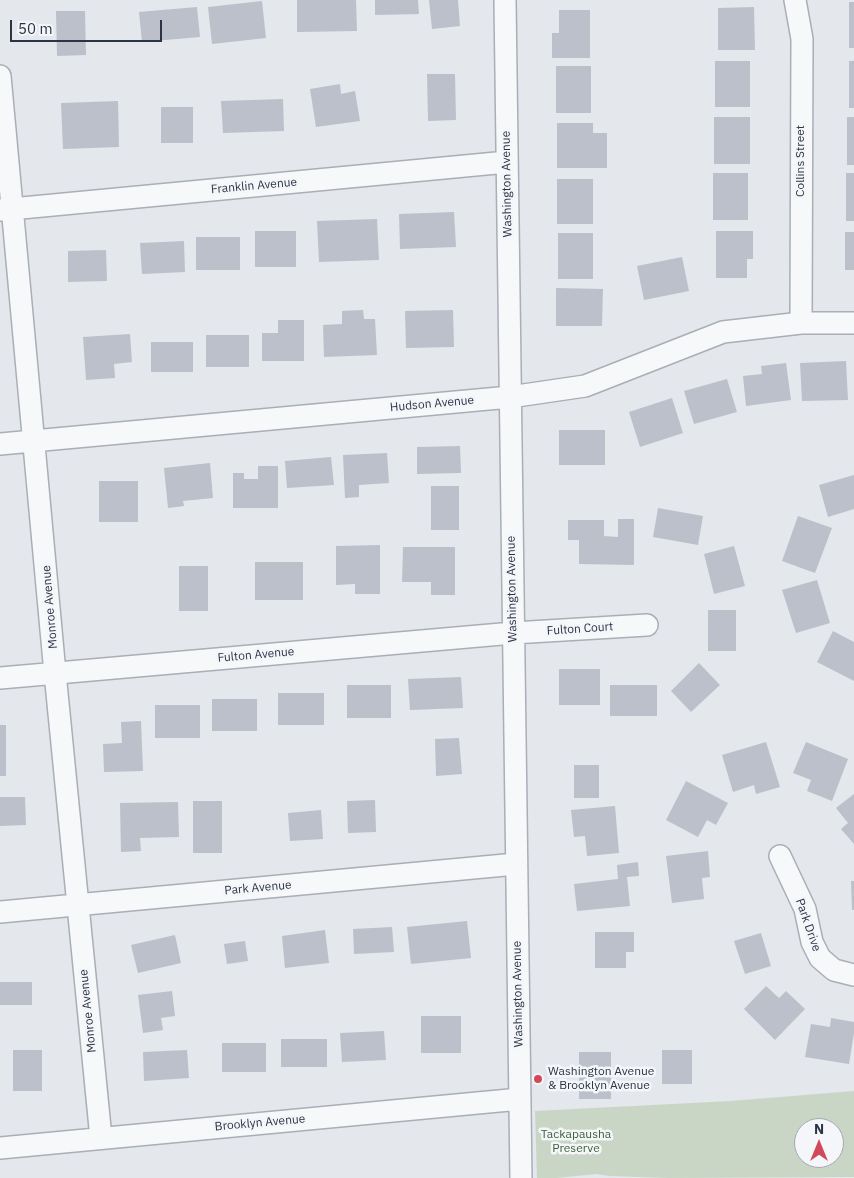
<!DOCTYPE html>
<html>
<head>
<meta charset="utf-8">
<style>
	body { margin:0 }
	#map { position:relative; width:854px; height:1178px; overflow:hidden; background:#e4e7ec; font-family:"IBM Plex Sans",sans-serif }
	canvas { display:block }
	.north { position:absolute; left:794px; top:1118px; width:50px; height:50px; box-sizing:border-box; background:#f4f6f9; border:1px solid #a4a8b1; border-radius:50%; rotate:0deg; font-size:14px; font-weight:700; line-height:20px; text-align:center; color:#2b3445 }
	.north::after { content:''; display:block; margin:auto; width:18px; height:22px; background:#d1495b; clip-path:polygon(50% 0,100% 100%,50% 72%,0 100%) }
	.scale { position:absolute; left:10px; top:20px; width:152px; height:22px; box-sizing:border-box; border:2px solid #2b3445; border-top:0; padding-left:6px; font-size:15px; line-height:18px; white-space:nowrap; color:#2b3445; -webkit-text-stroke:4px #f4f6f9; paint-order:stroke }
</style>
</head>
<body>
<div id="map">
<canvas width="854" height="1178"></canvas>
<div class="north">N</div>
<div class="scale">50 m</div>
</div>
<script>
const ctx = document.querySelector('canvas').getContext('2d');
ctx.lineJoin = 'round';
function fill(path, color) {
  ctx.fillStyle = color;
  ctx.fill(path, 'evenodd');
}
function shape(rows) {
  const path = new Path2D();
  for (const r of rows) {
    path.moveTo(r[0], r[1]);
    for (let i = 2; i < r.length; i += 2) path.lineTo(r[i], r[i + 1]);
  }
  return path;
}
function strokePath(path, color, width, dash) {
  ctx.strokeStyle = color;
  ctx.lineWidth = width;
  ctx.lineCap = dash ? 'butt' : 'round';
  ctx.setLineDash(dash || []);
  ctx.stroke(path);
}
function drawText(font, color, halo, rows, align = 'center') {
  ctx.font = font + ' "IBM Plex Sans",sans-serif';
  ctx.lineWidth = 5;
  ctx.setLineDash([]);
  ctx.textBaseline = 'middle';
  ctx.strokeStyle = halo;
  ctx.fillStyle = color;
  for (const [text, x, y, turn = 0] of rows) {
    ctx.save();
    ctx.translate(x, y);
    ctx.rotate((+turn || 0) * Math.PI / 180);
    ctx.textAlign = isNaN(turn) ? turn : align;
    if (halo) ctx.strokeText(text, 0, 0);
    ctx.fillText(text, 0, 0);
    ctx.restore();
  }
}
fill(shape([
	[854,1091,854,1177,668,1178,610,1176,596,1174,557,1178,537,1178,535,1111,731,1101],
	[804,1128,834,1128,834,1158,804,1158]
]), '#c9d6c5');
fill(shape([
	[297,0,356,0,357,31,297,32],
	[375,0,418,0,419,14,375,15],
	[429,0,458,0,460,26,432,29],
	[262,1,266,38,212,44,208,7],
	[849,2,854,2,854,48,849,48],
	[197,7,200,37,142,42,139,12],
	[754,7,755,50,718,50,718,8],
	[559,10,590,10,590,58,552,58,552,33,559,33],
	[56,11,85,11,86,55,57,56],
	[715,61,750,61,750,107,715,107],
	[849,61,854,61,854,108,849,108],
	[556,66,591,66,591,113,556,113],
	[427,74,455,74,456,120,428,121],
	[340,84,341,94,355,91,360,121,316,127,310,89],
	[283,99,284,131,223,133,221,101],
	[118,101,119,147,63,149,61,103],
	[161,107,193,107,193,143,161,143],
	[714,117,750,117,750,164,714,164],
	[847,117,854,117,854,165,847,165],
	[557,123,593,123,593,133,607,133,607,168,557,168],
	[713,173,748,173,748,220,713,220],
	[846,173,854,173,854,221,846,221],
	[557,179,593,179,593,224,557,224],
	[454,212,456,247,400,249,399,214],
	[377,219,379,260,319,262,317,221],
	[255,231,296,231,296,267,255,267],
	[716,231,753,231,753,259,747,259,747,278,716,278],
	[845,232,854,232,854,270,845,270],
	[558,233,593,233,593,279,558,279],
	[196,237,240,237,240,270,196,270],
	[184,241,185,272,142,274,140,243],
	[106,250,107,281,68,282,68,251],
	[682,257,689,291,644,300,637,266],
	[556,288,603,289,602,326,556,326],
	[363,310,364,319,375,319,377,355,324,357,323,325,342,324,342,311],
	[453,310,454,347,406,348,405,311],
	[278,320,304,320,304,361,262,361,262,333,278,333],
	[130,334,132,362,114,364,115,378,86,380,83,337],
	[206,335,249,335,249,367,206,367],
	[151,342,193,342,193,372,151,372],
	[846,361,848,400,802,401,800,363],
	[786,363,791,400,746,406,743,376,762,374,761,366],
	[727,379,737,412,694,424,684,391],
	[672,398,683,433,640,447,629,412],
	[559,430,605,430,605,465,559,465],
	[460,446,461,473,417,474,417,447],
	[387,453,389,483,359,485,359,497,345,498,343,455],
	[331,457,334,485,287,488,285,461],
	[210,463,213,498,183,501,184,506,168,508,164,468],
	[258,466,278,466,278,508,233,508,233,473,244,473,244,479,258,479],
	[854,475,854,509,828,517,819,485],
	[99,481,138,481,138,522,99,522],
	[431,486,459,486,459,530,431,530],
	[658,508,703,516,698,545,653,537],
	[798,516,832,528,815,573,782,561],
	[618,519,634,519,634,565,579,564,579,540,568,540,568,520,604,520,604,536,618,537],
	[380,545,380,594,355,594,355,584,336,585,336,546],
	[734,546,745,586,714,594,704,554],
	[403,547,455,547,455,595,431,595,431,582,402,582],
	[255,562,303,562,303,600,255,600],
	[179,566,208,566,208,611,179,611],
	[817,580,830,623,796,633,782,590],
	[708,610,736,610,736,651,708,651],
	[833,631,854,642,854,681,817,662],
	[699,663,720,685,691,712,671,691],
	[559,669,600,669,600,705,559,705],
	[461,677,463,708,410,710,408,679],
	[347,685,391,685,391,718,347,718],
	[610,685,657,685,657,716,610,716],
	[278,693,324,693,324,725,278,725],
	[212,699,257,699,257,731,212,731],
	[155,705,200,705,200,738,155,738],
	[141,721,143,771,104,772,103,744,122,743,121,722],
	[0,725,6,725,6,776,0,776],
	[459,738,462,774,436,776,435,739],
	[766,742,780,787,756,794,754,785,733,792,722,755],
	[806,742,848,759,832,801,807,791,811,780,793,773],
	[574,765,599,765,599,798,574,798],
	[686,781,728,803,716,825,707,820,698,837,666,820],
	[854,794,854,844,841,829,848,823,836,808],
	[0,797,25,797,26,825,0,826],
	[375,800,376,832,348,833,347,801],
	[193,801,222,801,222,853,193,853],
	[178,802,179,837,140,838,141,851,121,852,120,803],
	[615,806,619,853,587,856,585,836,574,837,571,810],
	[321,810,323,839,290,841,288,813],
	[708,851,710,877,702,878,704,899,672,903,666,856],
	[638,862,639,876,627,877,630,906,577,911,574,884,618,879,617,865],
	[851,881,854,881,854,910,852,910],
	[467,921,471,958,411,964,407,927],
	[392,927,394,952,354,954,353,929],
	[325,930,329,963,285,968,282,936],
	[595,932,634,932,634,952,626,952,626,968,595,968],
	[761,933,771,966,745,974,734,941],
	[175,935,181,963,138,973,131,945],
	[245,941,248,961,227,964,224,944],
	[0,982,32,982,32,1005,0,1005],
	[766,986,779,998,786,991,805,1009,775,1040,744,1009],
	[172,991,175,1016,161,1018,163,1030,143,1033,138,995],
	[421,1016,461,1016,461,1053,421,1053],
	[831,1018,854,1022,854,1033,849,1064,805,1057,811,1024,830,1027],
	[384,1031,386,1060,342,1062,340,1033],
	[281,1039,327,1039,327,1067,281,1067],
	[222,1043,266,1043,266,1072,222,1072],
	[13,1050,42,1050,42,1091,13,1091],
	[187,1050,189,1078,144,1081,143,1052],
	[662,1050,692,1050,692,1084,662,1084],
	[579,1052,611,1052,611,1099,579,1099]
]), '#bbc0ca');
const minor = shape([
	[505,0,521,1178],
	[795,0,802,39,801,323],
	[0,76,55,673,101,1138],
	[0,210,507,162],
	[0,444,510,397,585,386,723,332,801,323,854,323],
	[0,678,513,633,647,625],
	[780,856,805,909,812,942,820,958,834,970,854,975],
	[0,912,516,864],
	[0,1148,520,1099]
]);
strokePath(minor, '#a9aeb7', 24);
strokePath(minor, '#f7f8fa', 21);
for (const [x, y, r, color] of [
	[538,1079,5,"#d1495b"]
]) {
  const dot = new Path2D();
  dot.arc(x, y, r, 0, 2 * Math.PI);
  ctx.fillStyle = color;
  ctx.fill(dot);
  strokePath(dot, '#f4f6f9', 2);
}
drawText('12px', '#2b3445', '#f4f6f9', [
	["Collins Street",801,161,-90],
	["Washington Avenue",507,184,-91],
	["Franklin Avenue",254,186,-5],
	["Hudson Avenue",432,404,-5],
	["Washington Avenue",512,589,-91],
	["Monroe Avenue",50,607,-95],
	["Fulton Court",580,629,-4],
	["Fulton Avenue",256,655,-5],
	["Park Avenue",258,888,-5],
	["Park Drive",808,925,71],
	["Washington Avenue",518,994,-91],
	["Monroe Avenue",88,1011,-96],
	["Brooklyn Avenue",260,1123,-5]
]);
drawText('12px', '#2b3445', '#f4f6f9', [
	["Washington Avenue",548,1072],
	["& Brooklyn Avenue",548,1086]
], 'left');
drawText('12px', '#3f6138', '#f4f6f9', [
	["Tackapausha",576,1135],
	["Preserve",576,1149]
]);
</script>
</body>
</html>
